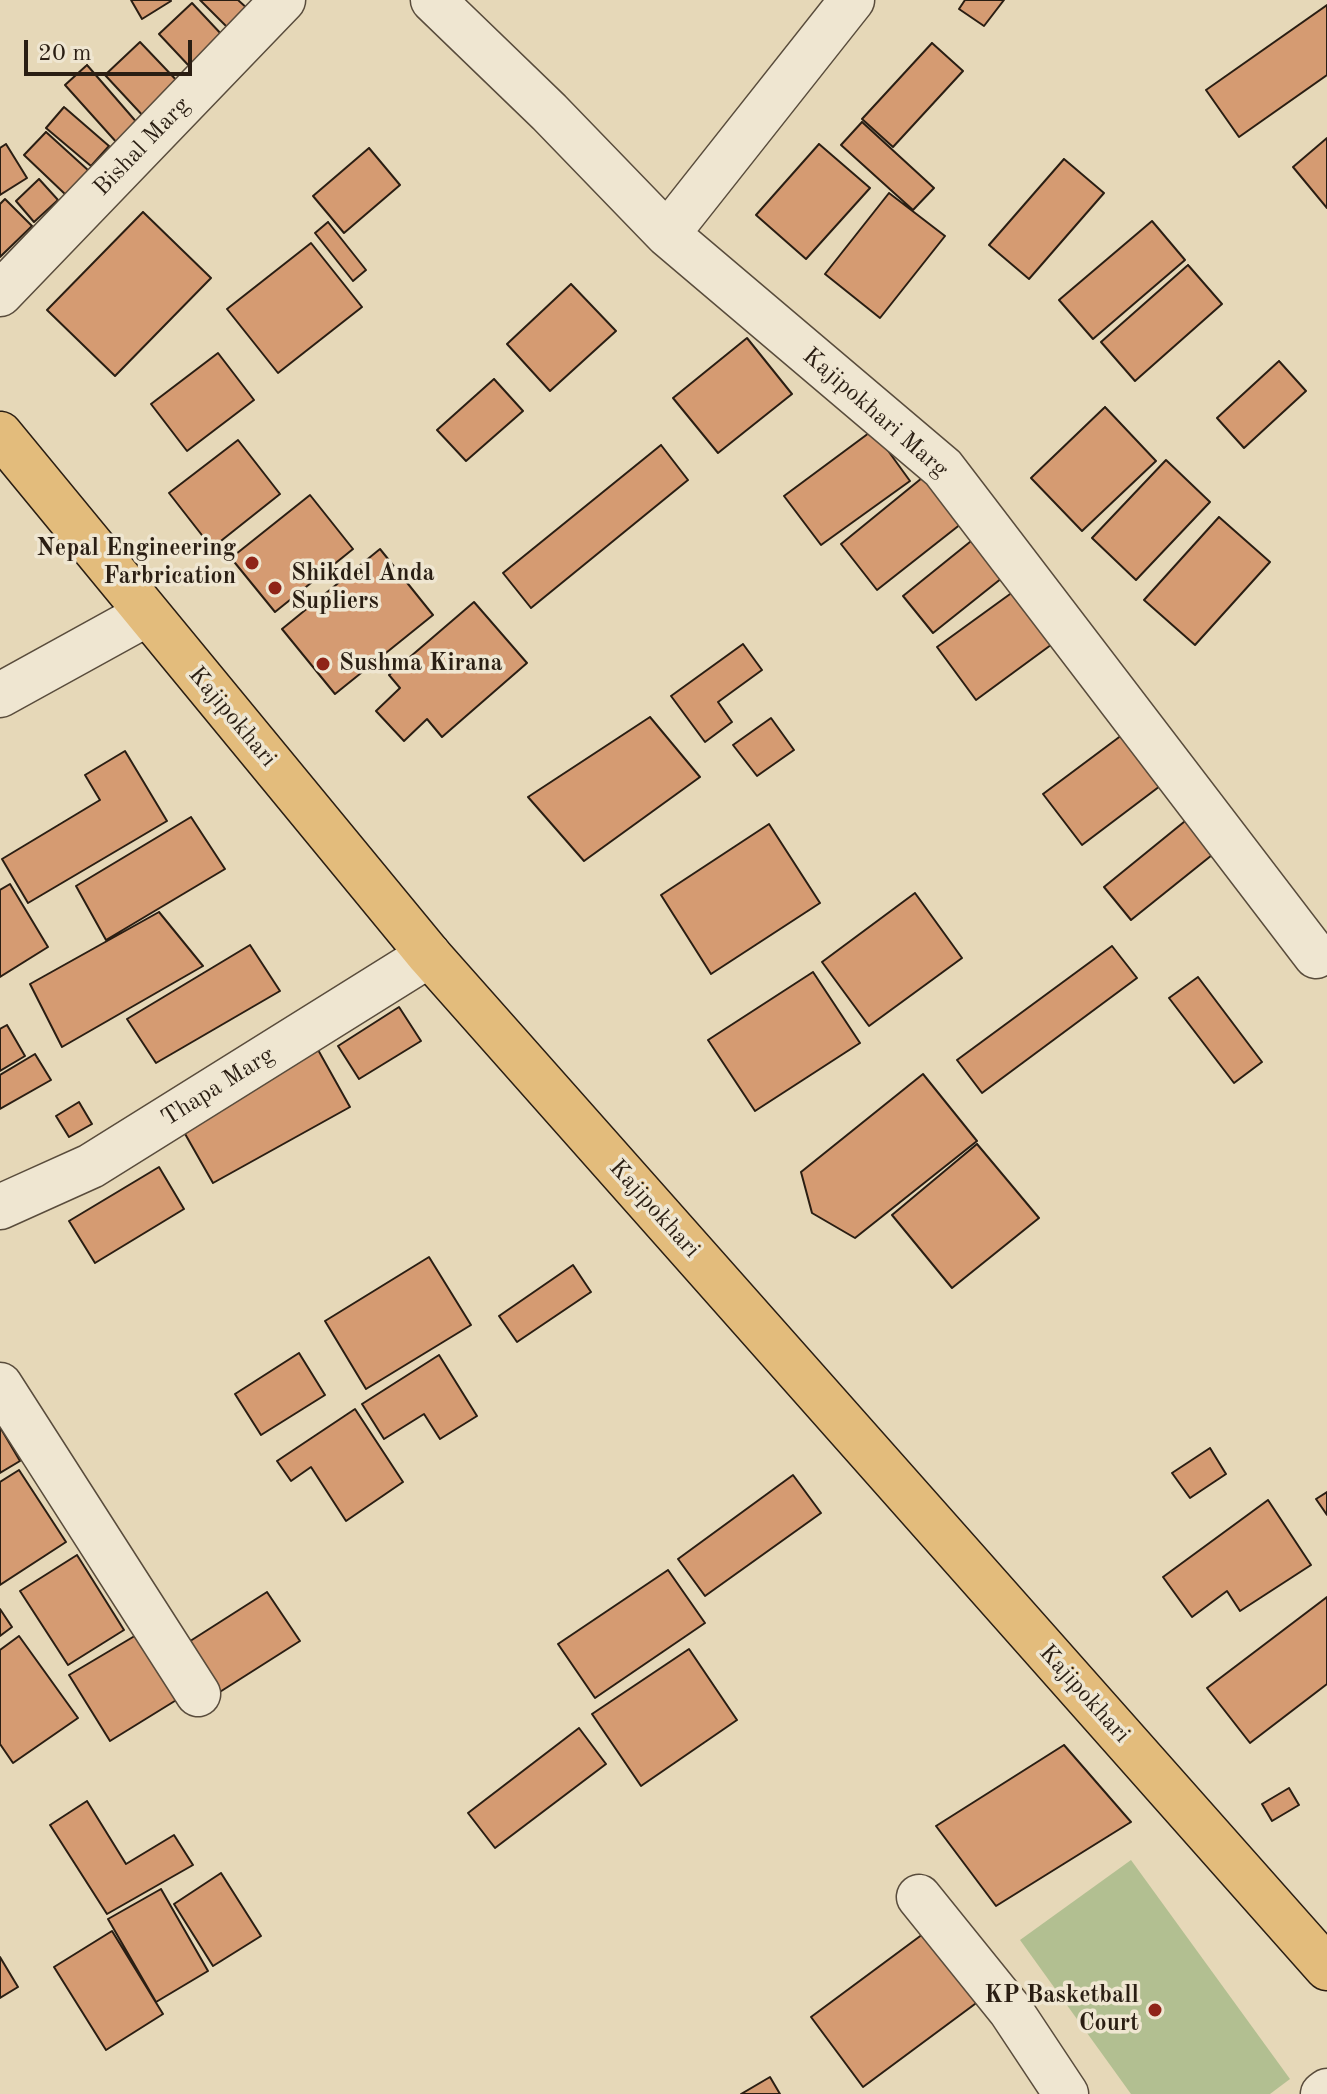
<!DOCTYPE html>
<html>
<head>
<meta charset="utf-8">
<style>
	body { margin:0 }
	#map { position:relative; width:1327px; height:2094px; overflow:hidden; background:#e6d8b8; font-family:"Old Standard TT",serif }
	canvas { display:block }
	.scale { position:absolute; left:24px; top:40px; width:168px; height:36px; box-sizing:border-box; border:4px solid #2a1e13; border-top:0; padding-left:10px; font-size:24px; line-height:28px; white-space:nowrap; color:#2a1e13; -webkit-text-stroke:6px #efe6d1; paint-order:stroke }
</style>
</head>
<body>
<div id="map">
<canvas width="1327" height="2094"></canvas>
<div class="scale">20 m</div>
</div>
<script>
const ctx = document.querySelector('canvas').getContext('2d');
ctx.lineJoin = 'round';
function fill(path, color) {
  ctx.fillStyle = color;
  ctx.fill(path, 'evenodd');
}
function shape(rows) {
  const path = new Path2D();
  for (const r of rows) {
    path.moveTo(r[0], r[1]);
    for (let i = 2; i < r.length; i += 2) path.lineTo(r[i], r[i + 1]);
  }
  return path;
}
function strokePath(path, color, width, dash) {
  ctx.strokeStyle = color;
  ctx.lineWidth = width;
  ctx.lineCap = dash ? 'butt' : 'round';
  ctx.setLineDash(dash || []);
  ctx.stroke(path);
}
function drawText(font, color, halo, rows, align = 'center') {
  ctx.font = font + ' "Old Standard TT",serif';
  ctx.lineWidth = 7;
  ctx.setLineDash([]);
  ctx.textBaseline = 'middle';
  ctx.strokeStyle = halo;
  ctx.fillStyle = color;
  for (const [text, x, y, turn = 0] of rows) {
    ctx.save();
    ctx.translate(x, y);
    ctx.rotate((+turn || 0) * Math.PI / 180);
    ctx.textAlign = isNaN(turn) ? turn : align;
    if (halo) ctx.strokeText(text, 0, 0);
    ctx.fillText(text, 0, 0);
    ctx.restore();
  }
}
fill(shape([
	[1131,1860,1290,2079,1270,2094,1131,2094,1020,1940]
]), '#b2bf91');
const building = shape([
	[131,0,170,0,171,1,142,19,131,0],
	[200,0,238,0,249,10,230,30,200,0],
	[965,0,1004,0,984,26,959,9,965,0],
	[192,3,223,36,190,67,159,34,192,3],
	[1327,5,1327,75,1239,137,1206,90,1327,5],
	[140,42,181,85,145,118,105,75,140,42],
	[932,43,963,71,893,147,862,119,932,43],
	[87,65,139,125,118,144,65,85,87,65],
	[64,107,109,146,91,166,46,128,64,107],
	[862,122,934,188,913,210,841,145,862,122],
	[46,132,89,171,66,195,24,155,46,132],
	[1327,138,1327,208,1293,167,1327,138],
	[6,144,27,178,0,195,0,148,6,144],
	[819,144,870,188,806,259,756,215,819,144],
	[369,148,400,185,344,233,313,196,369,148],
	[1064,159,1104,193,1029,279,989,245,1064,159],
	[39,179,58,200,34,222,16,201,39,179],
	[889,193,945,236,880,318,825,274,889,193],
	[5,199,32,226,0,257,0,204,5,199],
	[143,212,211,278,115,376,47,310,143,212],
	[1152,221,1185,260,1093,339,1059,300,1152,221],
	[328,222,366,270,353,281,315,233,328,222],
	[311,243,362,307,278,373,227,309,311,243],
	[1188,265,1222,304,1135,381,1101,342,1188,265],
	[571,284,616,331,550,391,507,344,571,284],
	[747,338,792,394,718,453,673,398,747,338],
	[218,353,254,400,187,451,151,404,218,353],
	[1279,361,1306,391,1244,448,1217,418,1279,361],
	[494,379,523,411,466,461,437,430,494,379],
	[1105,407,1156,461,1082,531,1031,478,1105,407],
	[873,430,910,481,821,545,784,496,873,430],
	[238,440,280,494,212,548,169,493,238,440],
	[661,445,688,480,531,608,503,573,661,445],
	[1166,460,1210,502,1136,580,1092,538,1166,460],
	[933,469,971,516,877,590,841,544,933,469],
	[310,495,353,549,275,612,231,558,310,495],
	[1219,517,1270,562,1195,645,1144,600,1219,517],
	[986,529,1017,566,933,633,903,596,986,529],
	[380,549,433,615,335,694,282,629,380,549],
	[1017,589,1055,642,976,700,937,647,1017,589],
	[474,602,527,663,442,737,427,719,404,741,376,711,400,688,389,675,474,602],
	[743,644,762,670,718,702,732,722,705,742,671,696,743,644],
	[650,717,700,777,584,861,528,797,650,717],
	[771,718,794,750,757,776,733,745,771,718],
	[1130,729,1168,780,1082,845,1043,794,1130,729],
	[125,751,167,821,28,903,2,859,100,800,85,775,125,751],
	[1195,813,1222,847,1131,920,1104,887,1195,813],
	[191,817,225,869,106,940,76,886,191,817],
	[769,824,820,903,711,974,661,895,769,824],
	[10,884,48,947,0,977,0,890,10,884],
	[915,893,962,958,869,1026,822,962,915,893],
	[159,912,203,966,62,1047,30,984,159,912],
	[250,945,280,991,156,1063,127,1019,250,945],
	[1112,946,1137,978,982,1093,957,1060,1112,946],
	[813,972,860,1043,755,1111,708,1040,813,972],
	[1198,977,1262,1062,1234,1083,1169,998,1198,977],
	[399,1007,421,1041,359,1079,338,1046,399,1007],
	[7,1025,25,1056,0,1071,0,1029,7,1025],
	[317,1048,350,1107,213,1183,180,1125,317,1048],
	[35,1054,51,1080,0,1109,0,1075,35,1054],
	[923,1074,977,1141,855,1238,812,1213,801,1172,923,1074],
	[79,1102,92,1124,69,1137,56,1116,79,1102],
	[977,1144,1039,1218,952,1288,892,1215,977,1144],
	[159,1167,184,1209,95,1263,69,1221,159,1167],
	[429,1257,471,1325,366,1389,325,1321,429,1257],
	[573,1265,591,1292,517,1342,499,1316,573,1265],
	[299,1353,325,1395,261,1435,235,1394,299,1353],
	[439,1355,477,1416,440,1439,424,1414,384,1439,362,1404,439,1355],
	[355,1409,403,1482,346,1521,311,1467,291,1481,277,1461,355,1409],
	[0,1427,20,1461,0,1473,0,1427],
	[1210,1448,1226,1474,1190,1498,1172,1473,1210,1448],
	[19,1470,66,1542,0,1585,0,1482,19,1470],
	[793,1475,821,1513,705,1596,678,1559,793,1475],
	[1327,1492,1327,1515,1316,1499,1327,1492],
	[1268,1500,1311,1565,1240,1611,1227,1591,1192,1617,1163,1577,1268,1500],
	[77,1555,124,1630,68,1665,20,1591,77,1555],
	[668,1570,705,1623,595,1698,558,1644,668,1570],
	[267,1592,300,1641,204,1702,173,1652,267,1592],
	[1327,1597,1327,1684,1250,1743,1207,1688,1327,1597],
	[0,1609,12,1627,0,1636,0,1609],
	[138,1634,178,1699,110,1741,69,1675,138,1634],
	[19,1636,78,1718,13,1763,0,1744,0,1650,19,1636],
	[689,1649,737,1720,641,1786,592,1714,689,1649],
	[579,1728,606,1764,495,1848,468,1813,579,1728],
	[1064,1745,1131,1822,996,1906,936,1826,1064,1745],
	[1289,1788,1299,1805,1272,1821,1262,1804,1289,1788],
	[87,1801,126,1864,174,1835,193,1865,107,1914,50,1825,87,1801],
	[221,1873,261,1936,213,1966,174,1904,221,1873],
	[161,1889,208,1971,156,2002,108,1919,161,1889],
	[112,1931,163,2014,106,2050,54,1967,112,1931],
	[927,1931,979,2001,863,2087,811,2017,927,1931],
	[0,1957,18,1987,0,1998,0,1957],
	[770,2077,780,2094,741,2094,770,2077]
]);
fill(building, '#d59b72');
strokePath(building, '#2a1e13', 2);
const minor = shape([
	[433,0,549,112,667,234,943,468,1316,956],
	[667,234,852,0],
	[0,294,283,0],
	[0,695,147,614],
	[0,1207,91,1166,429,955],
	[0,1385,198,1694],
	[919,1897,1011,2011,1066,2094],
	[1323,2094,1327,2091]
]);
const primary = shape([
	[0,434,429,955,1327,1968]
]);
strokePath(minor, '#594c3c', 47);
strokePath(primary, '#2a1e13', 47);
strokePath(minor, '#efe6d1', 44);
strokePath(primary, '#e3bc7c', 44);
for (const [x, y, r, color] of [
	[252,563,8,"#8f2418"],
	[275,588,8,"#8f2418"],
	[323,664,8,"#8f2418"],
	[1155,2010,8,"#8f2418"]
]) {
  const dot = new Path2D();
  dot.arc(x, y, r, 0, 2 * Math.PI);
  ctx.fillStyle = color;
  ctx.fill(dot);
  strokePath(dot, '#efe6d1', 3);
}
drawText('24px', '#2a1e13', '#efe6d1', [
	["Bishal Marg",142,147,-46],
	["Kajipokhari Marg",875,413,41],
	["Kajipokhari",232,717,50],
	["Thapa Marg",218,1087,-32],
	["Kajipokhari",654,1209,48],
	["Kajipokhari",1084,1694,48]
]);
drawText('bold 24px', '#2a1e13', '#efe6d1', [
	["Nepal Engineering",236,549],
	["Farbrication",236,577],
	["Shikdel Anda",291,574,"left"],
	["Supliers",291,602,"left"],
	["Sushma Kirana",339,664,"left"],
	["KP Basketball",1139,1996],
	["Court",1139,2024]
], 'right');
</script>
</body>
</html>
